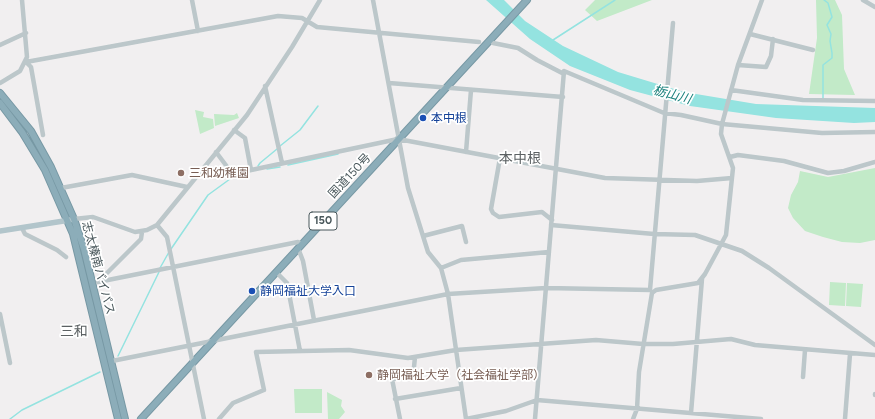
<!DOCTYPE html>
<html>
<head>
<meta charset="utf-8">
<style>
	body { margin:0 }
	canvas { display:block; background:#f1eff0 }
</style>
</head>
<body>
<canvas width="875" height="419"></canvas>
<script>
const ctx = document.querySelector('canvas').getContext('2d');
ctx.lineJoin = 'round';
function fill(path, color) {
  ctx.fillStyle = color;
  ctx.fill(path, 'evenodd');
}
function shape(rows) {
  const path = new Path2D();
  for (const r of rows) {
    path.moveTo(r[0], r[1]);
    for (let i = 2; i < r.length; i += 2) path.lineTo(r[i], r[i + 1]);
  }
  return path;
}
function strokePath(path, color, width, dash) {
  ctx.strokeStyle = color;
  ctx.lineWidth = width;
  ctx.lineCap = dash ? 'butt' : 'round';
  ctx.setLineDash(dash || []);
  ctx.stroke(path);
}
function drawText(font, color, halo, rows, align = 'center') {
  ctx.font = font + ' Figtree,"Noto Sans JP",sans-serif';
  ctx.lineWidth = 3.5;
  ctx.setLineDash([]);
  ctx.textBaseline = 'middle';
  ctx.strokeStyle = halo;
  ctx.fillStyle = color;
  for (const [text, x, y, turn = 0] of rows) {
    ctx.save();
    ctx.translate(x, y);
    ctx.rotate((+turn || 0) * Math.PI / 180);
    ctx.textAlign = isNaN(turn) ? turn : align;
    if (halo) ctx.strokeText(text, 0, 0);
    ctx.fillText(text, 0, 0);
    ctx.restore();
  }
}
fill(shape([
	[595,0,652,0,597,21,585,10],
	[816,0,835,0,842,15,844,69,855,95,809,94,817,38],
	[195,110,204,112,203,117,213,119,214,128,200,134],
	[237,113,239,118,215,126,214,114,234,115],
	[875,168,875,240,860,243,842,242,823,237,805,231,793,218,788,208,791,195,798,182,800,171,828,177],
	[830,282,846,283,845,306,829,305],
	[847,283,863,284,861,307,846,306],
	[294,389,322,389,322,413,295,413],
	[327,392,342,400,341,406,345,412,339,419,328,419]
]), '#c2eac8');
fill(shape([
	[486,0,504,0,525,21,563,46,618,72,684,92,756,104,875,108,875,122,854,123,776,118,690,106,630,90,570,66,530,39]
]), '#94e3e0');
strokePath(shape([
	[553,40,615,0],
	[823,98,823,65,832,58,832,53,830,41,831,34,827,25,832,17,828,3,824,0],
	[280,146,300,130,318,106],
	[288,165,338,154],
	[258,166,260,163,277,149],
	[267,169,280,167],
	[171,249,208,195,230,179],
	[160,268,169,252],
	[118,356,159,272],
	[10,419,22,410,100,372]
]), '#94e3e0', 1.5);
const highway = shape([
	[0,93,31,131,51,167,74,219,84,249,125,419],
	[0,103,22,132,45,170,73,234,118,419],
	[141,419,527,0]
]);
strokePath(highway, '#7798a4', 8);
strokePath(shape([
	[192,0,198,31],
	[373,0,408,188,428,252,441,268,448,294,466,419],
	[863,0,875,7],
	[750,34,813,50],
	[493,43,518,48,537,60,564,74],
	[0,45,26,33],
	[26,62,278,16,302,18,317,27,479,42],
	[26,62,31,67,43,135],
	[738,65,766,67,771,56,773,39],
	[0,83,20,71,27,57,22,0],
	[389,83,563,97],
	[265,86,282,163],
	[731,90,803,100,875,101],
	[234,130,245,138,251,170],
	[216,152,228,168,237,173,398,139,605,178,697,181,732,178],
	[466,152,471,90],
	[730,157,738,155,784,161,828,173,844,171,875,162],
	[500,158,491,209,493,213,499,217,542,212,552,220],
	[61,188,132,175,187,187],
	[74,219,93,217,135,232,147,230,157,225,247,115,292,47,320,0],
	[157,225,167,237,204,419],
	[551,225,654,234,695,235,742,251,769,268,875,345],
	[22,228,25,234,57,250,66,257],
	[423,236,462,226,466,242],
	[298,248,303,261,314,320],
	[441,268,461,260,549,252],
	[276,272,287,283,300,351],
	[99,281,141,239,142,232],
	[98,282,298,242,302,244],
	[0,314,10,363],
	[112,361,448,294,546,288,650,290,673,23],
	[803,377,805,350],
	[875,394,875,395],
	[395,399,461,388],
	[691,413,702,279],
	[219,419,233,403,264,390,256,352,349,350,408,358,456,350,596,340,643,344,673,344,731,339,755,345,875,355],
	[400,419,392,379,413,377,415,357],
	[466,419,506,411,537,400,761,419],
	[535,419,564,71,664,113,681,115,722,124,822,133,875,132],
	[633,419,637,409,639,372,652,293,656,290,698,283,705,274,726,235,733,168,721,134,722,124,738,65,762,0],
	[845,419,850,354]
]), '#bcc7ca', 4.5);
strokePath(shape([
	[0,231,70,220]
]), '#b2c5cb', 5.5);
strokePath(highway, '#8cadb9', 6);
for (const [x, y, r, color] of [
	[423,118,4,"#1a4fb4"],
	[181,173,4,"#8d6e63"],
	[252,291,4,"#1a4fb4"],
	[369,375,4,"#8d6e63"]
]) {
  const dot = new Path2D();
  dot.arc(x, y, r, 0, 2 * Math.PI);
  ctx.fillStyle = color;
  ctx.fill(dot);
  strokePath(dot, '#fff', 1.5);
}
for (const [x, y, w] of [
	[323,221,28]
]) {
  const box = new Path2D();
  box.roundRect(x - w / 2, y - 9, w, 18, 3);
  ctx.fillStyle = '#fff';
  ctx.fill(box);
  strokePath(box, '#49575b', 1);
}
drawText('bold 11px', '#49575b', null, [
	["150",323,221]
]);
drawText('12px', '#164399', '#fff', [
	["本中根",431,118],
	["静岡福祉大学入口",260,291]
], 'left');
drawText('12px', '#785e54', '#fff', [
	["三和幼稚園",189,173],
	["静岡福祉大学（社会福祉学部）",377,375]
], 'left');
drawText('12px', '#49575b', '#fff', [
	["国道150号",350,176,-47],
	["志太榛南バイパス",98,268,75]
]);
drawText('italic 13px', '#19807c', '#fff', [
	["栃山川",672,95,15]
]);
drawText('14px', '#5c6163', '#fff', [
	["本中根",520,159],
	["三和",74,332]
]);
</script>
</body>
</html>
